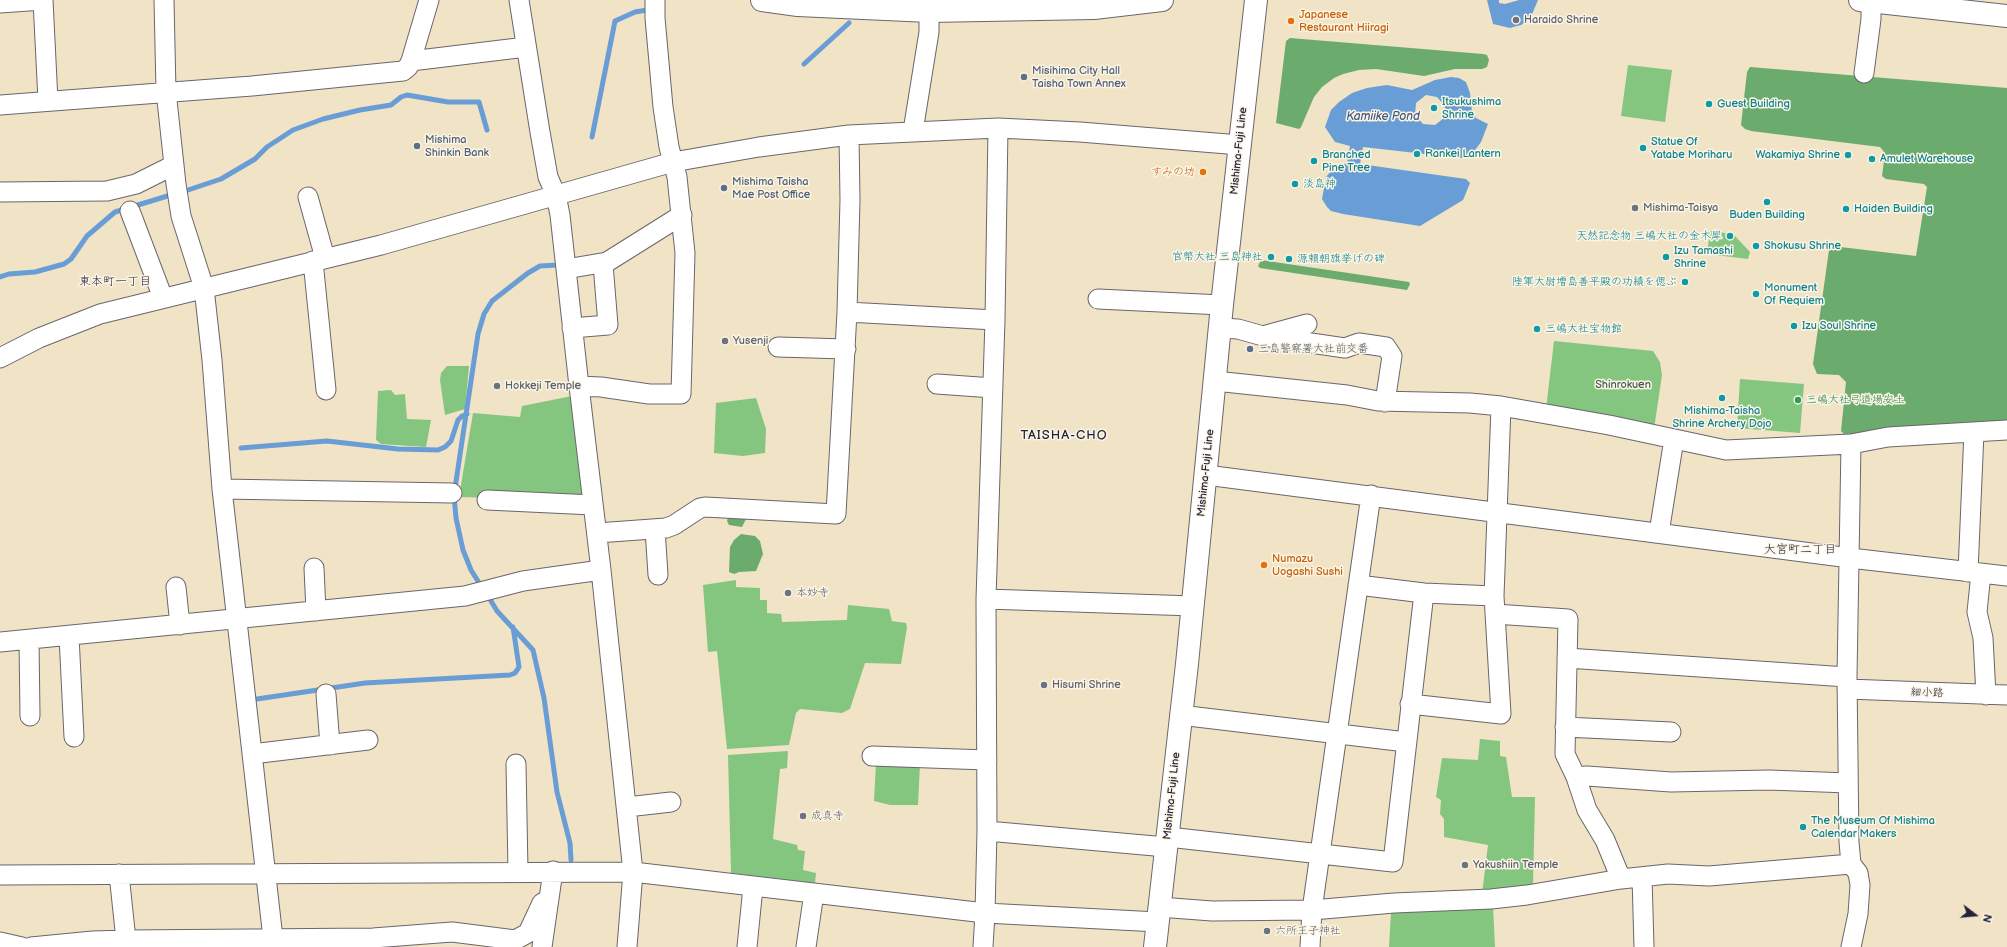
<!DOCTYPE html>
<html>
<head>
<meta charset="utf-8">
<style>
	body { margin:0 }
	#map { position:relative; width:2007px; height:947px; overflow:hidden; background:#f1e3c5; font-family:"Balsamiq Sans",sans-serif }
	canvas { display:block }
	.north { position:absolute; left:1955px; top:895px; width:40px; height:40px; -webkit-text-stroke:3px #fcf5e5; paint-order:stroke; rotate:106deg; font-size:11px; font-weight:700; line-height:16px; text-align:center; color:#22223b }
	.north::after { content:''; display:block; margin:auto; width:14px; height:18px; background:#22223b; clip-path:polygon(50% 0,100% 100%,50% 72%,0 100%) }
</style>
</head>
<body>
<div id="map">
<canvas width="2007" height="947"></canvas>
<div class="north">N</div>
</div>
<script>
const ctx = document.querySelector('canvas').getContext('2d');
ctx.lineJoin = 'round';
function fill(path, color) {
  ctx.fillStyle = color;
  ctx.fill(path, 'evenodd');
}
function shape(rows) {
  const path = new Path2D();
  for (const r of rows) {
    path.moveTo(r[0], r[1]);
    for (let i = 2; i < r.length; i += 2) path.lineTo(r[i], r[i + 1]);
  }
  return path;
}
function strokePath(path, color, width, dash) {
  ctx.strokeStyle = color;
  ctx.lineWidth = width;
  ctx.lineCap = dash ? 'butt' : 'round';
  ctx.setLineDash(dash || []);
  ctx.stroke(path);
}
function drawText(font, color, halo, rows, align = 'center') {
  ctx.font = font + ' "Balsamiq Sans","Klee One",sans-serif';
  ctx.lineWidth = 3;
  ctx.setLineDash([]);
  ctx.textBaseline = 'middle';
  ctx.strokeStyle = halo;
  ctx.fillStyle = color;
  for (const [text, x, y, turn = 0] of rows) {
    ctx.save();
    ctx.translate(x, y);
    ctx.rotate((+turn || 0) * Math.PI / 180);
    ctx.textAlign = isNaN(turn) ? turn : align;
    if (halo) ctx.strokeText(text, 0, 0);
    ctx.fillText(text, 0, 0);
    ctx.restore();
  }
}
fill(shape([
	[1628,65,1672,70,1665,122,1621,116],
	[1710,231,1718,231,1727,234,1727,237,1730,237,1730,235,1734,235,1750,252,1748,259,1707,254],
	[1554,341,1653,351,1660,362,1662,375,1654,429,1546,409],
	[447,366,469,366,465,409,445,415,440,380,441,373],
	[1740,379,1804,384,1800,433,1737,428],
	[391,390,395,395,405,394,407,419,431,420,426,447,381,444,376,440,378,391],
	[572,396,585,496,579,500,459,497,473,413,520,417,522,406],
	[756,398,766,429,765,453,743,456,714,453,716,403],
	[736,580,736,587,760,588,760,600,767,600,767,613,781,614,782,622,847,620,848,605,889,609,892,621,906,623,907,627,901,664,865,663,850,709,842,713,800,709,796,713,789,745,727,749,717,651,708,652,703,585],
	[1480,739,1500,741,1500,756,1506,757,1512,797,1535,797,1533,887,1482,894,1488,845,1444,837,1444,819,1440,814,1441,800,1436,797,1442,758,1478,760],
	[788,751,787,768,780,769,773,839,797,845,798,850,805,851,803,870,816,873,815,883,731,873,728,755],
	[876,763,920,764,918,805,890,805,874,801],
	[1493,905,1495,947,1389,947,1391,912]
]), '#84c67f');
fill(shape([
	[1290,38,1483,54,1487,55,1489,60,1487,67,1482,69,1455,69,1424,76,1376,69,1359,70,1343,74,1334,78,1322,87,1314,97,1301,127,1299,129,1276,123,1286,41],
	[1750,67,2007,88,2007,425,1848,438,1841,431,1846,382,1839,375,1817,374,1813,364,1829,250,1832,246,1916,256,1927,187,1924,184,1886,179,1882,176,1885,153,1880,147,1751,131,1745,129,1741,125,1747,72],
	[1261,260,1409,282,1410,284,1407,290,1260,268,1258,266],
	[748,515,742,527,729,525,727,521,728,517],
	[741,534,755,536,760,541,763,554,756,571,739,572,734,574,729,572,730,547,734,540]
]), '#6bab6e');
fill(shape([
	[1487,0,1499,0,1499,3,1505,4,1519,0,1538,0,1530,19,1521,25,1510,28,1493,24],
	[1451,77,1459,78,1466,82,1470,93,1472,112,1476,118,1488,124,1481,142,1472,154,1468,157,1460,158,1363,147,1360,164,1466,179,1470,183,1463,200,1420,226,1343,214,1331,211,1327,207,1322,199,1326,177,1333,169,1347,163,1350,146,1335,142,1325,127,1331,110,1339,102,1352,93,1367,88,1387,85,1412,90,1435,80],
	[1426,95,1437,97,1445,106,1444,118,1435,125,1423,124,1415,115,1416,103]
]), '#699dd5');
strokePath(shape([
	[804,64,849,23],
	[592,137,615,21,635,12,647,10],
	[182,192,221,179,255,159,267,147,293,130,323,119,360,110,391,105,401,97,407,95,448,102,479,102,487,130],
	[0,277,9,274,35,272,64,264,71,259,87,236,115,212,174,194],
	[241,448,327,441,398,449,438,450,445,447,451,441,458,420,462,416,467,414],
	[481,586,471,570,463,550,456,518,454,495,478,334,484,314,492,301,528,273,540,266,558,265],
	[491,601,497,611,533,650,544,698,557,792,570,843,571,860],
	[257,699,365,683,510,675,515,673,519,667,513,627]
]), '#699dd5', 5);
const minor = shape([
	[43,0,48,101],
	[164,0,166,91,176,184,181,216,204,288,212,360,222,489,274,947],
	[519,0,540,132,548,177,556,195,560,215,579,386,601,570,633,872,627,947],
	[0,3,43,0],
	[411,61,526,47],
	[1864,73,1871,19,1871,0],
	[0,105,252,86,403,71,408,67,411,61,429,0],
	[913,131,929,32,929,11,932,0],
	[0,192,107,191,136,184,174,165],
	[308,197,325,258],
	[130,211,163,298],
	[313,261,326,390],
	[566,269,607,262,682,215],
	[1098,299,1222,305],
	[847,312,995,320],
	[572,328,608,325,603,264],
	[1221,328,1238,329,1263,336,1307,324],
	[1263,336,1345,348,1359,343,1386,347,1392,356,1385,402],
	[778,347,846,349],
	[0,358,39,338,100,314,381,245,673,162,759,147,849,135,998,128,1080,132,1240,145],
	[1215,381,1347,395,1378,401,1470,403,1501,406,1609,425,1726,450,1851,444,1888,437,2007,430],
	[937,384,993,388],
	[579,386,601,387,649,394,681,394,685,253,677,177,669,147,663,107,655,18,655,0],
	[1851,444,1847,677,1849,842,1851,864,1858,873,1860,885,1858,914,1851,947],
	[1206,475,1850,558,2007,576],
	[222,489,452,493],
	[487,500,593,505],
	[655,529,658,575],
	[597,533,666,528,674,525,700,508,705,507,836,514,847,312,850,200,849,135],
	[1659,533,1674,439],
	[314,568,316,611],
	[1968,572,1974,432],
	[1981,573,1977,612,1983,638,1986,695],
	[1358,585,1424,593,1494,596,1501,714,1410,704],
	[176,587,180,625],
	[1494,596,1501,406],
	[986,599,1193,606],
	[1495,614,1568,619,1565,754,1576,777,1587,810,1605,840,1621,879],
	[69,636,74,737],
	[29,640,30,716],
	[0,642,465,596,523,581,601,570],
	[1567,658,1847,677],
	[1847,689,2007,695],
	[326,694,330,745],
	[1180,715,1406,742],
	[1565,727,1671,732],
	[252,754,368,740],
	[872,756,987,760],
	[516,764,518,871],
	[1576,777,1587,776,1671,782,1769,780,1848,783],
	[627,807,671,802],
	[987,831,1166,847],
	[1168,837,1393,862,1424,593],
	[119,874,126,940],
	[0,875,633,872,985,913,1158,922],
	[1642,877,1644,947],
	[1159,907,1212,911,1312,910,1394,903,1491,899,1527,895,1621,879,1668,874,1709,876,1851,864],
	[0,942,22,947],
	[31,947,93,941],
	[93,947,93,941,126,940,373,938,452,932,515,940,528,933,542,903,547,901],
	[542,947,553,871],
	[747,947,753,887],
	[806,947,814,893],
	[983,947,985,913,987,831,986,599,995,320,998,128],
	[1310,947,1312,910,1371,495]
]);
const major = shape([
	[762,0,798,5,929,11,1094,8,1162,0],
	[1860,0,2007,16],
	[1155,947,1187,664,1222,305,1256,0]
]);
strokePath(minor, '#6a666b', 21);
strokePath(major, '#6a666b', 24);
strokePath(minor, '#fff', 19);
strokePath(major, '#fff', 22);
for (const [x, y, r, color] of [
	[1516,20,4,"#6b7280"],
	[1291,21,4,"#e8710a"],
	[1024,77,4,"#5c6f8a"],
	[1709,104,4,"#0f9aa8"],
	[1434,108,4,"#0f9aa8"],
	[417,146,4,"#5c6f8a"],
	[1643,148,4,"#0f9aa8"],
	[1417,154,4,"#0f9aa8"],
	[1848,155,4,"#0f9aa8"],
	[1872,159,4,"#0f9aa8"],
	[1314,161,4,"#0f9aa8"],
	[1203,172,4,"#e8710a"],
	[1295,184,4,"#0f9aa8"],
	[724,188,4,"#5c6f8a"],
	[1767,202,4,"#0f9aa8"],
	[1635,208,4,"#6b7280"],
	[1846,209,4,"#0f9aa8"],
	[1730,236,4,"#0f9aa8"],
	[1756,246,4,"#0f9aa8"],
	[1271,257,4,"#0f9aa8"],
	[1666,257,4,"#0f9aa8"],
	[1289,259,4,"#0f9aa8"],
	[1685,282,4,"#0f9aa8"],
	[1756,294,4,"#0f9aa8"],
	[1794,326,4,"#0f9aa8"],
	[1537,329,4,"#0f9aa8"],
	[725,341,4,"#6b7280"],
	[1250,349,4,"#5c6f8a"],
	[497,386,4,"#6b7280"],
	[1722,398,4,"#0f9aa8"],
	[1798,400,4,"#2e9e5b"],
	[1264,565,4,"#e8710a"],
	[788,593,4,"#6b7280"],
	[1044,685,4,"#6b7280"],
	[803,816,4,"#6b7280"],
	[1803,827,4,"#0f9aa8"],
	[1465,865,4,"#6b7280"],
	[1267,931,4,"#6b7280"]
]) {
  const dot = new Path2D();
  dot.arc(x, y, r, 0, 2 * Math.PI);
  ctx.fillStyle = color;
  ctx.fill(dot);
  strokePath(dot, '#fcf5e5', 1.5);
}
drawText('11px', '#c56008', '#fcf5e5', [
	["Japanese",1299,15],
	["Restaurant Hiiragi",1299,28],
	["すみの坊",1195,172,"right"],
	["Numazu",1272,559],
	["Uogashi Sushi",1272,572]
], 'left');
drawText('11px', '#5b616d', '#fcf5e5', [
	["Haraido Shrine",1524,20],
	["Mishima-Taisya",1643,208],
	["Yusenji",733,341],
	["Hokkeji Temple",505,386],
	["本妙寺",796,593],
	["Hisumi Shrine",1052,685],
	["成真寺",811,816],
	["Yakushiin Temple",1473,865],
	["六所王子神社",1275,931]
], 'left');
drawText('11px', '#4e5e75', '#fcf5e5', [
	["Misihima City Hall",1032,71],
	["Taisha Town Annex",1032,84],
	["Mishima",425,140],
	["Shinkin Bank",425,153],
	["Mishima Taisha",732,182],
	["Mae Post Office",732,195],
	["三島警察署大社前交番",1258,349]
], 'left');
drawText('11px', '#0d838f', '#fcf5e5', [
	["Itsukushima",1442,102],
	["Shrine",1442,115],
	["Guest Building",1717,104],
	["Statue Of",1651,142],
	["Yatabe Moriharu",1651,155],
	["Rankei Lantern",1425,154],
	["Branched",1322,155],
	["Pine Tree",1322,168],
	["Wakamiya Shrine",1840,155,"right"],
	["Amulet Warehouse",1880,159],
	["淡島神",1303,184],
	["Haiden Building",1854,209],
	["Buden Building",1767,215,"center"],
	["天然記念物 三嶋大社の金木犀",1722,236,"right"],
	["Shokusu Shrine",1764,246],
	["Izu Tamashi",1674,251],
	["Shrine",1674,264],
	["官幣大社 三島神社",1263,257,"right"],
	["源賴朝旗挙げの碑",1297,259],
	["陸軍大尉増島善平殿の功績を偲ぶ",1677,282,"right"],
	["Monument",1764,288],
	["Of Requiem",1764,301],
	["Izu Soul Shrine",1802,326],
	["三嶋大社宝物館",1545,329],
	["Mishima-Taisha",1722,411,"center"],
	["Shrine Archery Dojo",1722,424,"center"],
	["The Museum Of Mishima",1811,821],
	["Calendar Makers",1811,834]
], 'left');
drawText('11px', '#22223b', '#fcf5e5', [
	["Mishima-Fuji Line",1239,151,-84],
	["Mishima-Fuji Line",1206,473,-84],
	["細小路",1927,693,2],
	["Mishima-Fuji Line",1172,796,-84]
]);
drawText('11px', '#445b53', '#fcf5e5', [
	["Shinrokuen",1623,385]
]);
drawText('11px', '#27864d', '#fcf5e5', [
	["三嶋大社弓道場安土",1806,400]
], 'left');
drawText('italic 12px', '#425980', '#fcf5e5', [
	["Kamiike Pond",1383,117]
]);
drawText('12px', '#22223b', '#fcf5e5', [
	["東本町一丁目",115,282],
	["大宮町二丁目",1800,550]
]);
ctx.letterSpacing = '1px';
drawText('13px', '#22223b', '#fcf5e5', [
	["TAISHA-CHO",1064,436]
]);
ctx.letterSpacing = '0px';
</script>
</body>
</html>
